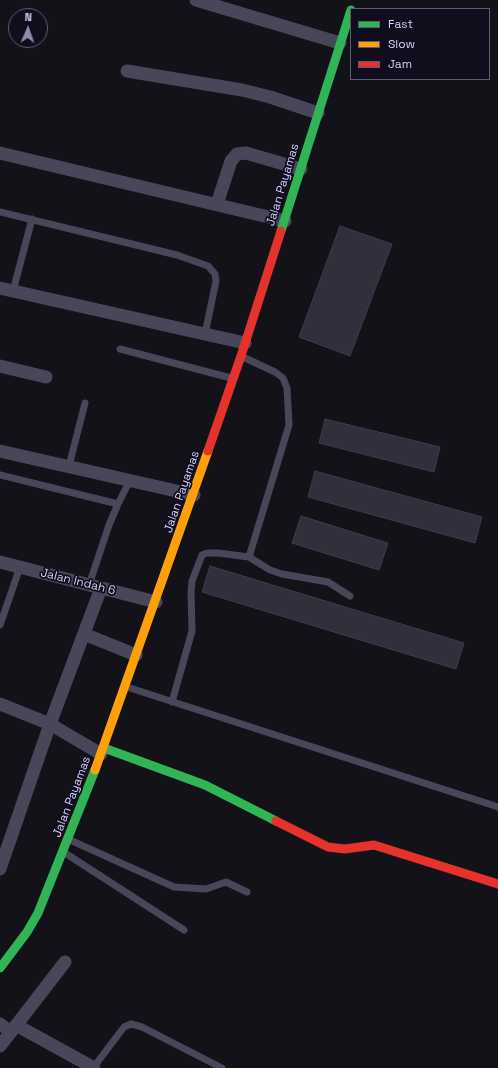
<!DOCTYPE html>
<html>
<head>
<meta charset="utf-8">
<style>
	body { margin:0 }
	#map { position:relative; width:498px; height:1068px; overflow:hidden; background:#121218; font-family:"Space Grotesk",sans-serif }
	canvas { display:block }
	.legend { position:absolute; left:350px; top:8px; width:140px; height:72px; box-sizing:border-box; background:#100e1c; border:1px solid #5e5b75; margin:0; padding:5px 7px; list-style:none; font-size:12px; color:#d3cefa }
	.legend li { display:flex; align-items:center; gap:8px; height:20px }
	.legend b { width:20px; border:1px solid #5e5b75 }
	.north { position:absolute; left:8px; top:8px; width:40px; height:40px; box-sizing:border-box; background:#100e1c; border:1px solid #5e5b75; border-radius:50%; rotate:2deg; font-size:11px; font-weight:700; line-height:16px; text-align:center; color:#d3cefa }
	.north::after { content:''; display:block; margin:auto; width:14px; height:18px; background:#8f8cab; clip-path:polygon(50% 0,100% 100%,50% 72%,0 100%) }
</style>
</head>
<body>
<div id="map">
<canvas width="498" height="1068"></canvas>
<ul class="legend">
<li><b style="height:5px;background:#30b455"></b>Fast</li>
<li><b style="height:5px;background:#ff9f0a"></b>Slow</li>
<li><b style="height:5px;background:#e5322d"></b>Jam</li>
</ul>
<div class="north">N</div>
</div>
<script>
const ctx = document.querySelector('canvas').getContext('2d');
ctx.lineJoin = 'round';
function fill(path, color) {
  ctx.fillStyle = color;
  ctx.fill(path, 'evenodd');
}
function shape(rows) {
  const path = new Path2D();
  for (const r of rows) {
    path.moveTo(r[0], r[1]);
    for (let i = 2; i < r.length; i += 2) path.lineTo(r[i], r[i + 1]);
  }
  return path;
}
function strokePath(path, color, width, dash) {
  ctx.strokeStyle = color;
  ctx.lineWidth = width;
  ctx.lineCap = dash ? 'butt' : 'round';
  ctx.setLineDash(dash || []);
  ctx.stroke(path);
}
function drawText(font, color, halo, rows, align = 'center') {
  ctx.font = font + ' "Space Grotesk",sans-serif';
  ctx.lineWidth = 3.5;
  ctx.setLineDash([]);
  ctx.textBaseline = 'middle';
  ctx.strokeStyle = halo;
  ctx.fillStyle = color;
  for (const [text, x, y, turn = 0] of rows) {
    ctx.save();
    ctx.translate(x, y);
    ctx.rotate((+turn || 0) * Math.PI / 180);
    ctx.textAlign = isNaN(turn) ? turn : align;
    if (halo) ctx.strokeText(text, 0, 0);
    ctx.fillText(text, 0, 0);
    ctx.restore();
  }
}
const building = shape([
	[340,226,392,244,350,356,299,337,340,226],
	[325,419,440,447,434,472,319,443,325,419],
	[315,471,482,517,475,543,308,497,315,471],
	[301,516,388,543,379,570,292,543,301,516],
	[210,566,464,643,456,669,202,592,210,566]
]);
fill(building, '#302f3b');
strokePath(building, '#3e3c4c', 1);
strokePath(shape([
	[0,212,177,255,208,266,215,274,216,281,205,334],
	[13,291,32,219],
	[120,349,231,378],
	[243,357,275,372,283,378,287,388,289,425,249,557],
	[69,466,85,403],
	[0,475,118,504,109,525,89,585],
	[118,504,130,480],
	[0,625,20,567],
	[127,687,498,807],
	[172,702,192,631,191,592,192,581,202,555,207,553,218,553,249,557,270,570,282,574,328,582,350,596],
	[70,840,174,887,206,889,226,882,247,892],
	[65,853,184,930],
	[93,1068,124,1027,131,1024,142,1027,222,1068]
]), '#484759', 7);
strokePath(shape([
	[196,0,340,43],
	[127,71,242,90,270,97,318,113],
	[0,153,285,221],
	[217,204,231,161,237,154,246,153,301,169],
	[0,288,245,343],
	[0,366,46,377],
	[0,451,194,495],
	[0,562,156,602],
	[84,634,136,655],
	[0,704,50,724,101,754],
	[0,869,50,724,101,588],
	[0,1024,11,1032],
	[16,1025,94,1068],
	[0,1046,65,962]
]), '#484759', 13);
strokePath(shape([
	[281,231,351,10],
	[104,748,205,785,276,821],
	[0,968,27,932,38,913,95,770]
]), '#30b455', 9);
strokePath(shape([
	[95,770,208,451]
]), '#ff9f0a', 9);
strokePath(shape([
	[208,451,241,356,281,231],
	[276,821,328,847,345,849,374,845,498,884]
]), '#e5322d', 9);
drawText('12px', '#d3cefa', '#100e1c', [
	["Jalan Payamas",283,185,-73],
	["Jalan Payamas",182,492,-71],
	["Jalan Indah 6",78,582,14],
	["Jalan Payamas",72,797,-69]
]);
</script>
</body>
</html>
